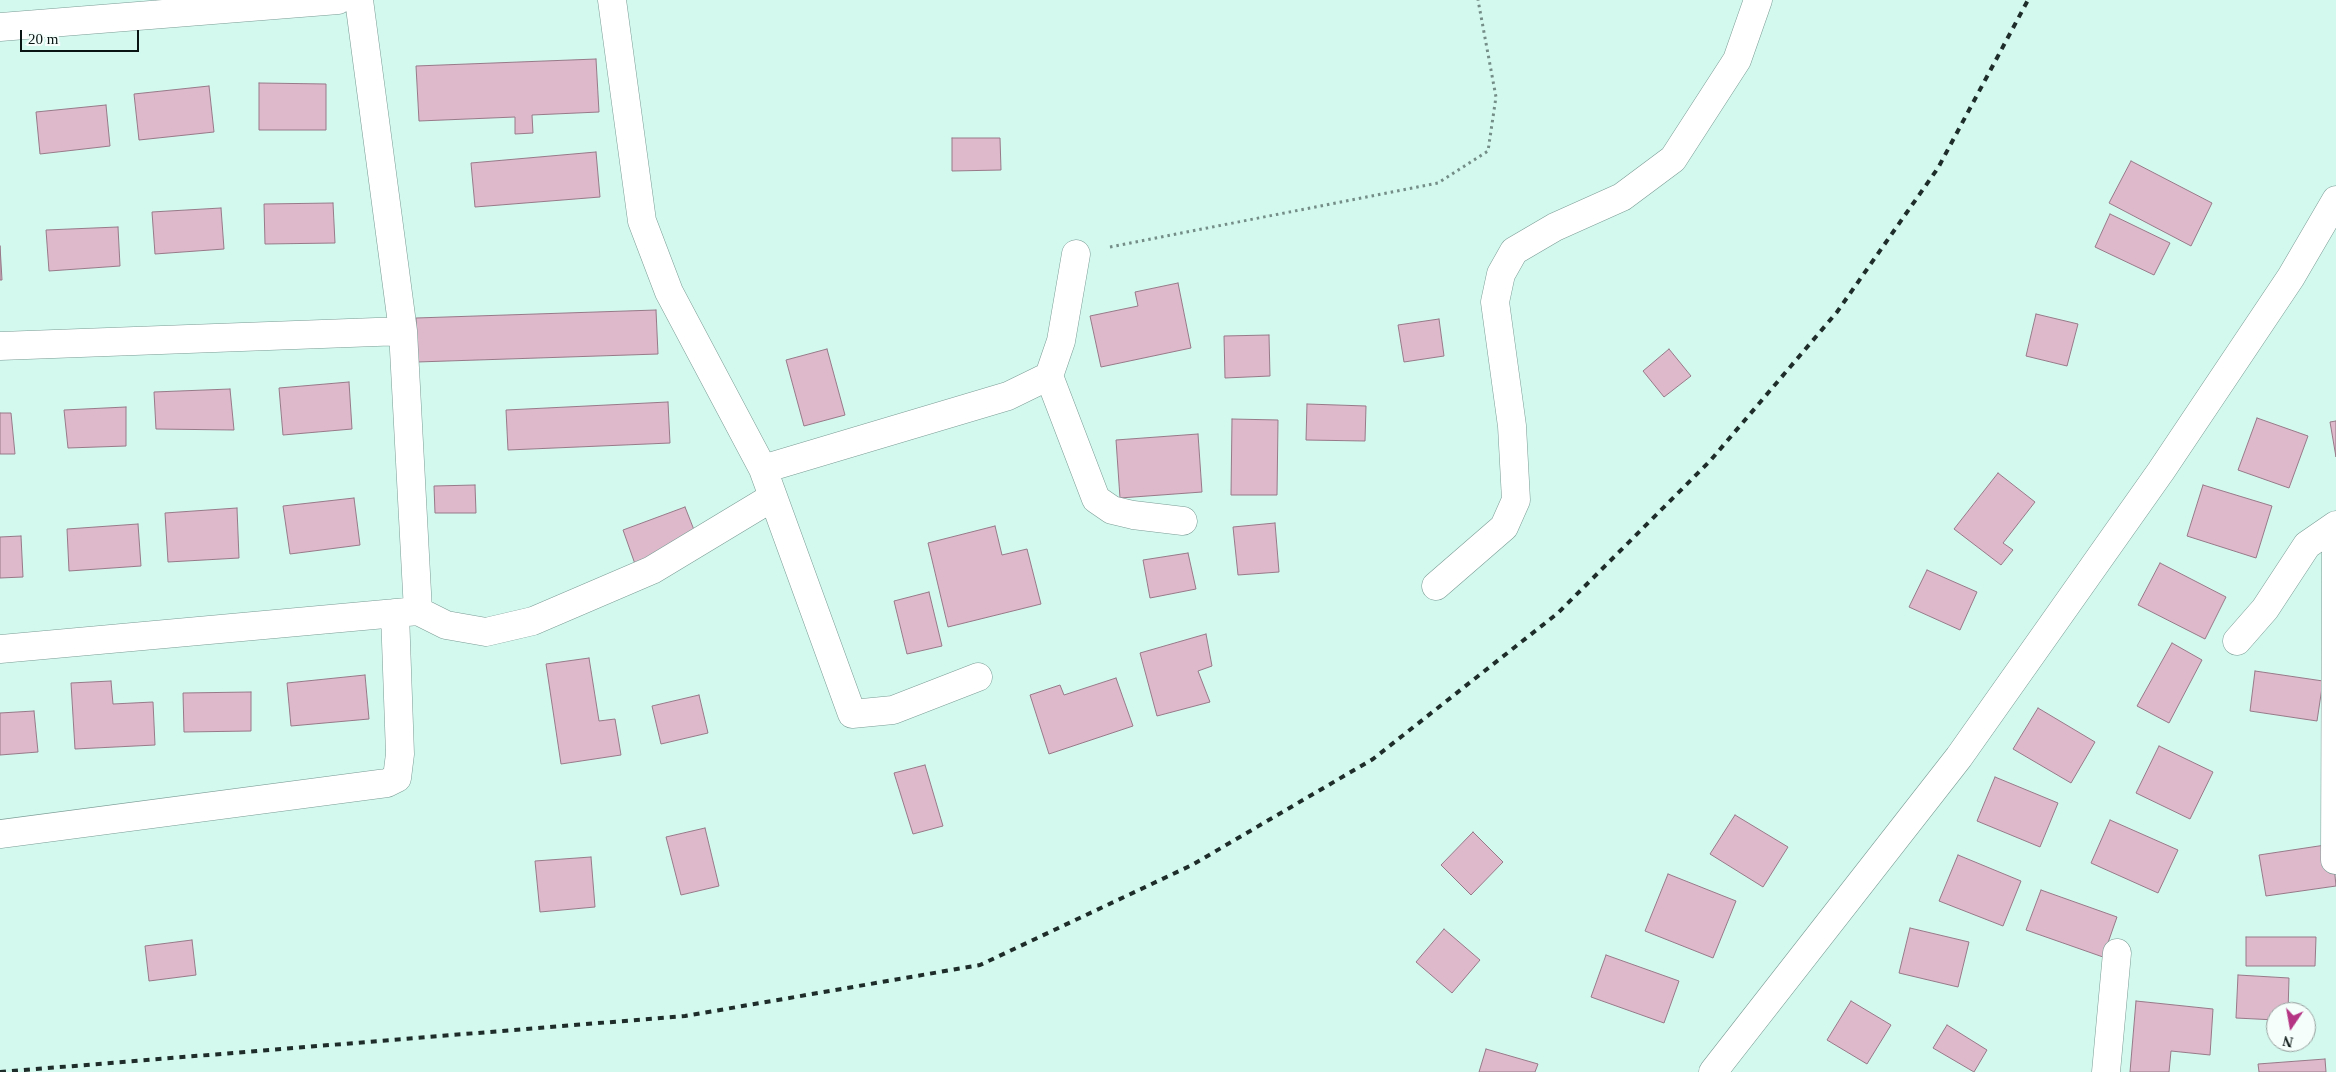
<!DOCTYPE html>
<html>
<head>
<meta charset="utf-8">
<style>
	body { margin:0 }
	#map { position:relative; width:2336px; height:1072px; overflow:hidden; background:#d3f8ee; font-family:"Times New Roman",serif }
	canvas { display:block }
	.north { position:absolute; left:2266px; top:1002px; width:50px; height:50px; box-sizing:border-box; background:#f6fefc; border:1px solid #97a19e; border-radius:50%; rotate:192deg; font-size:14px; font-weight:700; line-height:20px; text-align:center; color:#081512 }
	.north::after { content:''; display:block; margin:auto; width:18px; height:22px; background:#b43583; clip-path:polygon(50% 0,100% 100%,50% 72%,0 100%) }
	.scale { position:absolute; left:20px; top:30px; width:119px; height:22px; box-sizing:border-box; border:2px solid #081512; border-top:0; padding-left:6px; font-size:15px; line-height:18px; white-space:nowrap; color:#081512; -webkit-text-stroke:4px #f6fefc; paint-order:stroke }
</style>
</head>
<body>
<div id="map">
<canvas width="2336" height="1072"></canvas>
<div class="north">N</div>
<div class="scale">20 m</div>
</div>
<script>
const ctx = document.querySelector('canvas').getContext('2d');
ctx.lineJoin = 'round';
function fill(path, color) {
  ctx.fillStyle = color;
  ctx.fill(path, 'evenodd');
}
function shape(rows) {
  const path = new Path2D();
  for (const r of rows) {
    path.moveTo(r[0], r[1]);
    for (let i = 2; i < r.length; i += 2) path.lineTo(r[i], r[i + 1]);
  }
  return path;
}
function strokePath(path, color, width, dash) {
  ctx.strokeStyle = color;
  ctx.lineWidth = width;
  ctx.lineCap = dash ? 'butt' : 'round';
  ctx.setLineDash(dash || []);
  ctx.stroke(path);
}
const building = shape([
	[596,59,599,112,532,115,533,133,515,134,515,117,419,121,416,66,596,59],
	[259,83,326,84,326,130,259,130,259,83],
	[209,86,214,132,139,140,134,94,209,86],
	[106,105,110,146,40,154,36,112,106,105],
	[952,138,1000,138,1001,170,952,171,952,138],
	[596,152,600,197,475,207,471,163,596,152],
	[2131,161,2212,203,2191,246,2109,203,2131,161],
	[333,203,335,243,265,244,264,204,333,203],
	[221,208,224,249,155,254,152,212,221,208],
	[2110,214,2170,243,2154,275,2095,247,2110,214],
	[118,227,120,266,49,271,46,230,118,227],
	[0,246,2,280,0,280,0,246],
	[1178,283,1191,348,1101,367,1090,316,1138,306,1135,292,1178,283],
	[656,310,658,354,417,362,416,318,656,310],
	[2036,314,2078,324,2067,366,2026,356,2036,314],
	[1439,319,1444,356,1404,362,1398,325,1439,319],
	[1269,335,1270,376,1225,378,1224,336,1269,335],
	[827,349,845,415,804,426,786,360,827,349],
	[1669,349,1691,376,1664,397,1643,371,1669,349],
	[349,382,352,429,283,435,279,388,349,382],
	[230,389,234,430,156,429,154,392,230,389],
	[668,402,670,443,508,450,506,410,668,402],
	[1307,404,1366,406,1365,441,1306,440,1307,404],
	[126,407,126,446,68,448,64,410,126,407],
	[0,413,11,413,15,454,0,454,0,413],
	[2257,418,2308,436,2289,488,2238,470,2257,418],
	[1232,419,1278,420,1277,495,1231,495,1232,419],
	[2336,421,2336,457,2330,422,2336,421],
	[1198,434,1202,492,1120,498,1116,440,1198,434],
	[1998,473,2035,502,2003,543,2013,550,2001,565,1954,529,1998,473],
	[475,485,476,513,435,513,434,486,475,485],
	[2203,485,2272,506,2256,558,2187,536,2203,485],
	[354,498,360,545,290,554,283,506,354,498],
	[685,507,698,540,635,564,623,530,685,507],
	[237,508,239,558,168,562,165,513,237,508],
	[1275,523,1279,572,1238,575,1233,527,1275,523],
	[138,524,141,566,69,571,67,529,138,524],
	[995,526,1002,555,1027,549,1041,604,948,627,928,543,995,526],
	[21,536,23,577,0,578,0,537,21,536],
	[1188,553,1196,589,1150,598,1143,560,1188,553],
	[2160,563,2226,597,2205,639,2138,605,2160,563],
	[1927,570,1977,592,1960,630,1909,607,1927,570],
	[929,592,942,646,907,654,894,601,929,592],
	[1206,634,1212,666,1198,671,1210,702,1157,716,1140,653,1206,634],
	[2172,643,2202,660,2169,723,2137,706,2172,643],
	[589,658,599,721,615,719,621,755,561,764,546,664,589,658],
	[2255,671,2323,681,2317,721,2250,711,2255,671],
	[365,675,369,719,291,726,287,683,365,675],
	[1116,678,1133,726,1049,754,1030,695,1060,685,1064,695,1116,678],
	[111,681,113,704,153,702,155,745,75,749,71,683,111,681],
	[251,692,251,731,184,732,183,693,251,692],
	[699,695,708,733,661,744,652,706,699,695],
	[2038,708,2095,742,2071,783,2013,749,2038,708],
	[34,711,38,752,0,755,0,713,34,711],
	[2159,746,2213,772,2190,819,2136,793,2159,746],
	[925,765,943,826,913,834,894,773,925,765],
	[1995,777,2058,803,2040,847,1977,821,1995,777],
	[1735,815,1788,847,1763,887,1710,854,1735,815],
	[2110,820,2178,850,2158,893,2091,863,2110,820],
	[705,828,719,886,681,895,666,837,705,828],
	[1473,832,1503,862,1471,895,1441,865,1473,832],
	[2332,844,2336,886,2266,896,2259,855,2332,844],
	[1958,855,2021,881,2003,926,1939,901,1958,855],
	[591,857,595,907,540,912,535,861,591,857],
	[1668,874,1736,901,1713,958,1645,931,1668,874],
	[2041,890,2117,917,2103,957,2026,930,2041,890],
	[1910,928,1969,942,1958,987,1899,973,1910,928],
	[1444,929,1480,960,1452,993,1416,962,1444,929],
	[2246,937,2316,937,2315,966,2246,966,2246,937],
	[192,940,196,975,149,981,145,946,192,940],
	[1606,955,1679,981,1664,1023,1591,997,1606,955],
	[2238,975,2289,978,2288,1012,2276,1012,2276,1020,2236,1018,2238,975],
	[1851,1001,1891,1025,1867,1064,1827,1040,1851,1001],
	[2136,1001,2213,1009,2210,1055,2171,1051,2169,1072,2130,1072,2136,1001],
	[1947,1025,1987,1050,1974,1072,1933,1048,1947,1025],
	[1486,1049,1538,1064,1535,1072,1479,1072,1486,1049],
	[2325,1059,2326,1072,2259,1072,2258,1064,2325,1059]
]);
fill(building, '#deb8cb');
strokePath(building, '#977a88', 1);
const street = shape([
	[359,0,403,331,418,611],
	[612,0,642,221,669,292,763,469,852,714,893,710,978,677],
	[0,27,338,0],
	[1076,254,1061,341,1049,376,1096,499,1112,510,1133,515,1183,521],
	[0,346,403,331],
	[763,469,1008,396,1049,376],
	[1436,586,1504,527,1516,500,1512,426,1495,302,1501,274,1514,251,1555,227,1622,197,1673,159,1737,60,1758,0],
	[2237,641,2265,609,2307,545,2336,525],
	[0,649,418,611,446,625,486,632,533,621,652,570,773,497],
	[0,834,387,783,397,778,400,754,395,613],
	[2335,860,2336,545],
	[1713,1072,1959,757,2161,471,2291,277,2336,200],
	[2106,1072,2117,953]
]);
strokePath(street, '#7a9c94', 29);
strokePath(shape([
	[1110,247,1438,183,1488,151,1496,97,1478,0]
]), '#748e87', 3, [2.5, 4]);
strokePath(street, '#fff', 28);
strokePath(shape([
	[0,1072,685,1016,980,965,1192,865,1373,759,1558,613,1710,461,1837,312,1938,168,2028,0]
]), '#1e2d29', 4, [6, 6]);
</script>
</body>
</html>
